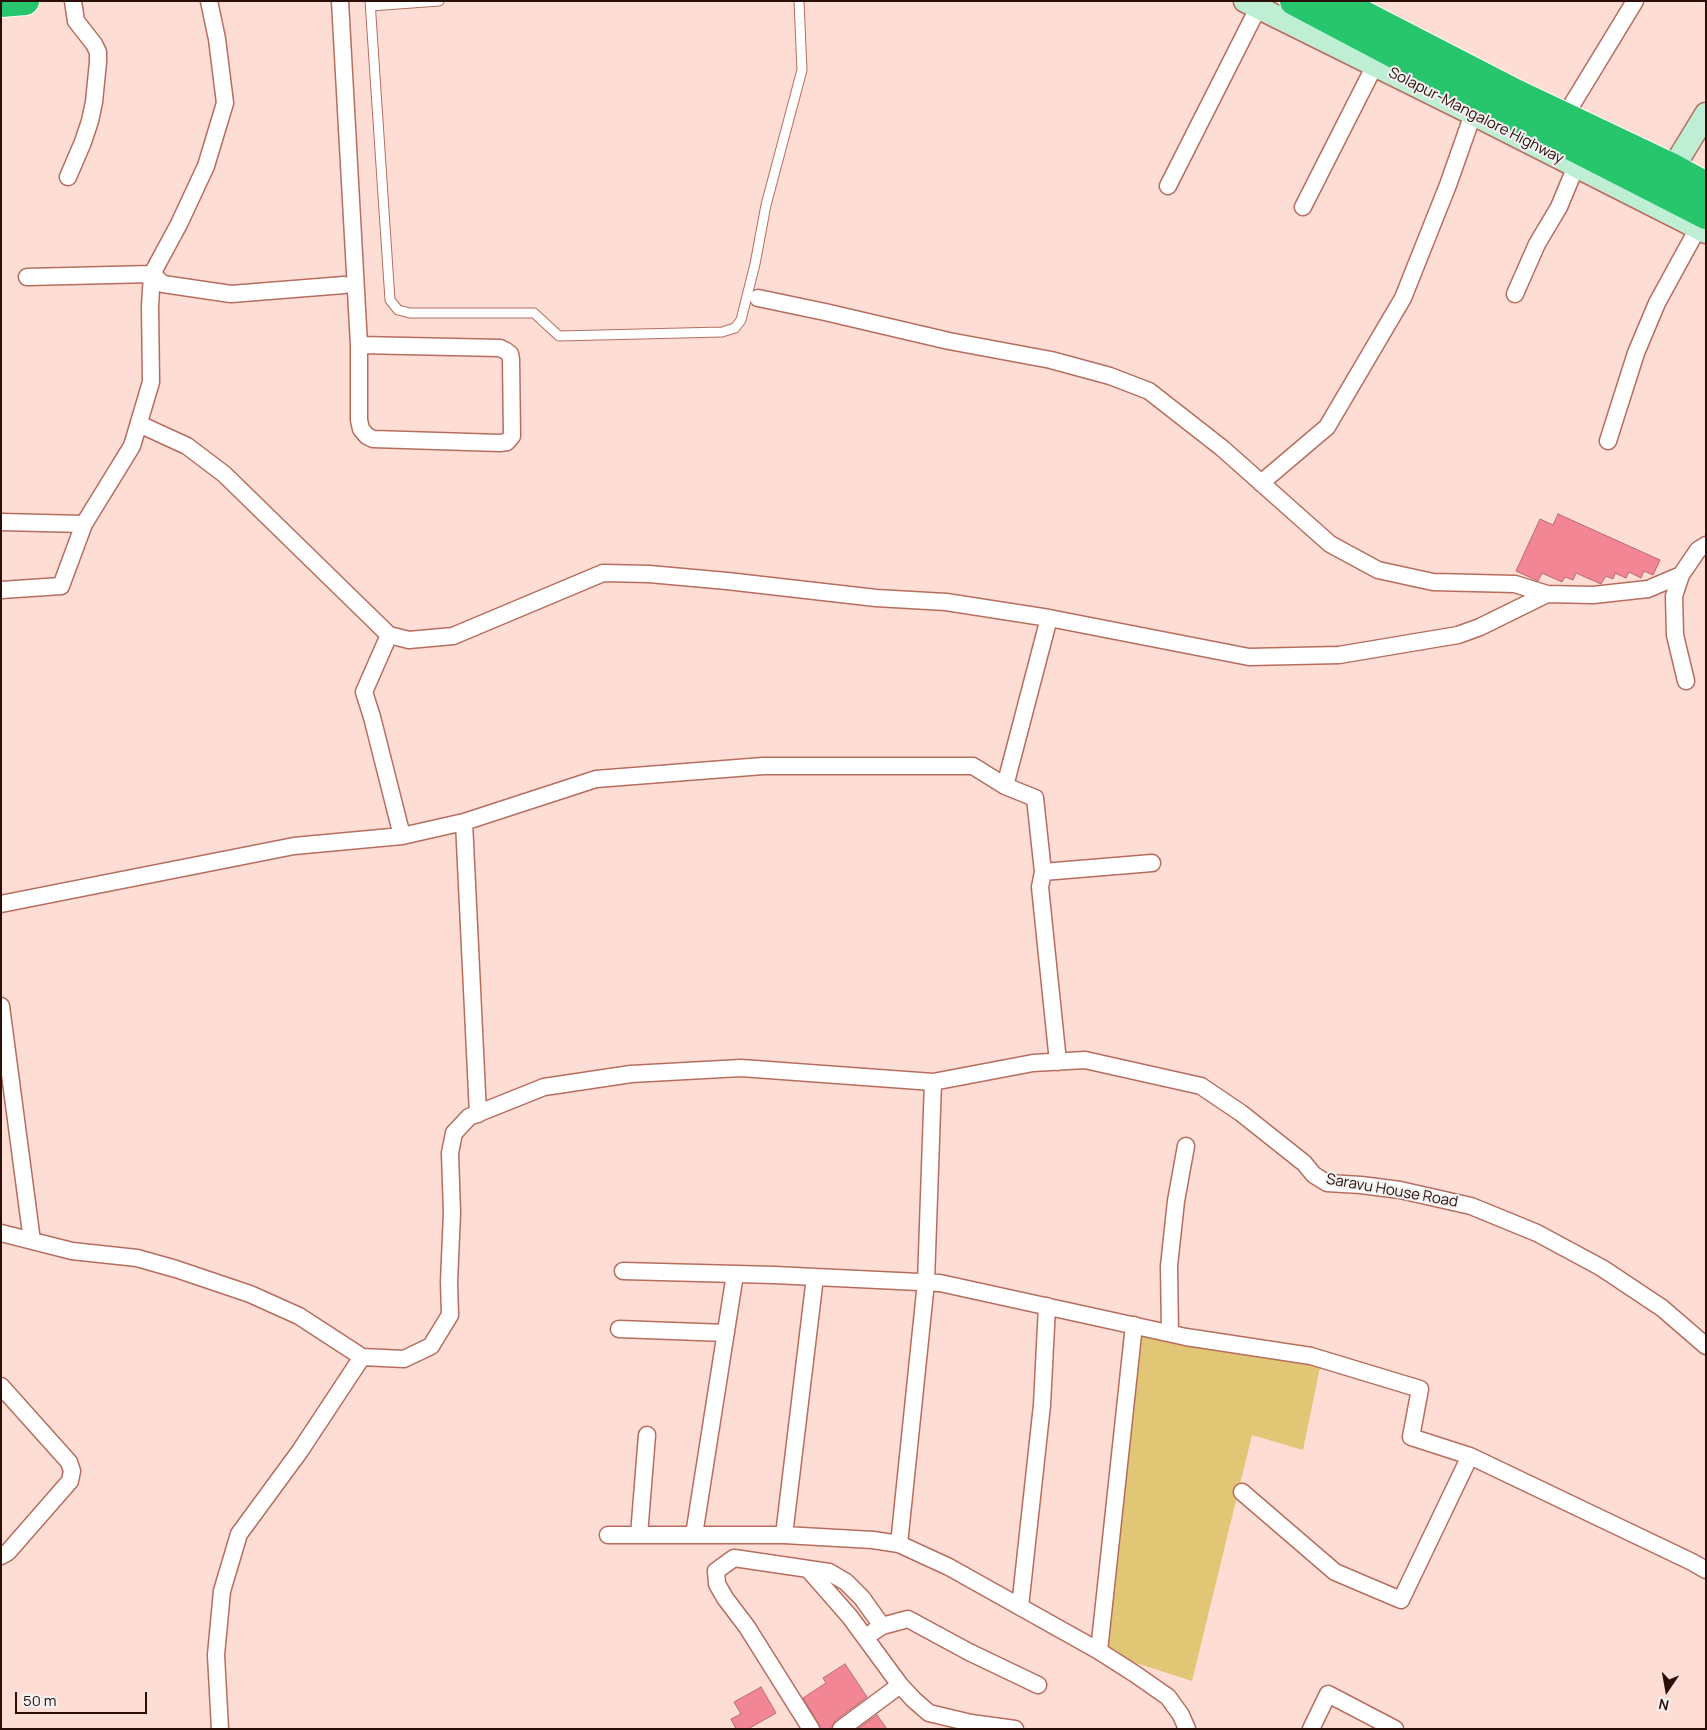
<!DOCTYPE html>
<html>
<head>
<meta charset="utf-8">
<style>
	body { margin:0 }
	#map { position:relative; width:1707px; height:1730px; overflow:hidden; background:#feddd5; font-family:Manrope,sans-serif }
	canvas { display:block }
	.frame { position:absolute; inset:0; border:2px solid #2a0e08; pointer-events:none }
	.north { position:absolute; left:1642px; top:1665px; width:50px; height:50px; -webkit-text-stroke:4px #f2f2f2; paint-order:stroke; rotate:192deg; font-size:14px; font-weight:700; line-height:20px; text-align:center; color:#2a0e08 }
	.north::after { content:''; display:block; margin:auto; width:18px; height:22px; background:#2a0e08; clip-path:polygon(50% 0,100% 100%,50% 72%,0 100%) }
	.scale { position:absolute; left:15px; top:1692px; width:132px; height:22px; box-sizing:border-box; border:2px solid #2a0e08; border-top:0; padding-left:6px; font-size:15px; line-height:18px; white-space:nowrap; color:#2a0e08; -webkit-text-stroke:4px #f2f2f2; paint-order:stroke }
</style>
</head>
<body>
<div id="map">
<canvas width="1707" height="1730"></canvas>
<div class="frame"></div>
<div class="north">N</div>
<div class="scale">50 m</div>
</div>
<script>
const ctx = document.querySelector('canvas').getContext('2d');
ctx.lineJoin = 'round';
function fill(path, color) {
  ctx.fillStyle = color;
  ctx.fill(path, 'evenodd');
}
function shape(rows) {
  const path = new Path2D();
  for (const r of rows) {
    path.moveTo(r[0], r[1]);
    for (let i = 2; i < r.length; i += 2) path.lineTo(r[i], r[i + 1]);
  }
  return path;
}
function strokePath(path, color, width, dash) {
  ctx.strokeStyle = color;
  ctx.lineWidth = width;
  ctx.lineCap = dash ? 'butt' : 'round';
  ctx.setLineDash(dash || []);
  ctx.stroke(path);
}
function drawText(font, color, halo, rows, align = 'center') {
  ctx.font = font + ' Manrope,sans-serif';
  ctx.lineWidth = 4;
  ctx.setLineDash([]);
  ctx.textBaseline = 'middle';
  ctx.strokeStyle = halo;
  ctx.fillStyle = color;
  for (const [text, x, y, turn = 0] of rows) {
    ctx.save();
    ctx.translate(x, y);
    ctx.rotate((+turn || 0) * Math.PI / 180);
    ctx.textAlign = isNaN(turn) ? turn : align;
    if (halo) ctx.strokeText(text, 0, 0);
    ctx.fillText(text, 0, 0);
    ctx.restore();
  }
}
fill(shape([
	[1138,1334,1320,1367,1303,1450,1252,1435,1192,1681,1099,1651]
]), '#e0c675');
const building = shape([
	[1558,514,1660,560,1653,575,1644,571,1641,578,1629,572,1626,578,1615,573,1613,579,1606,576,1601,584,1576,573,1573,580,1565,577,1562,582,1542,573,1538,581,1516,571,1540,519,1553,525,1558,514],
	[845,1664,867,1697,835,1721,831,1729,822,1729,803,1698,826,1683,823,1678,845,1664],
	[761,1687,776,1713,748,1729,736,1729,731,1719,741,1714,734,1702,761,1687],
	[877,1715,887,1729,858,1729,877,1715]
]);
fill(building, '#f28694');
strokePath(building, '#b76a74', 1);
const lane = shape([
	[370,1,390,300,398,310,410,313,534,313,559,336,722,332,735,328,741,320,755,264,766,205,802,70,799,1],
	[371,6,439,1]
]);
const street = shape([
	[340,1,359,345],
	[1565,116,1635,1],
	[68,177,83,142,90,121,94,102,98,62,98,52,94,44,76,21,73,1],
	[1168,186,1258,8],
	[1303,207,1375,65],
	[27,277,152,274,163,284,231,294,344,285],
	[1515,294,1537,244,1559,207,1576,166],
	[758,298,825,312,949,341,1051,360,1110,376,1149,391,1222,448,1330,544,1378,570,1433,582,1515,584,1547,594,1593,595,1648,589,1681,575],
	[359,345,500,348,506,351,510,354,511,359,512,436,507,442,500,443,373,439,367,436,361,429,359,420,359,345],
	[139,424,187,446,224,474,389,635,409,640,453,636,603,573,649,574,727,581,876,598,946,602,1049,618,1249,657,1339,655,1458,635,1480,627,1547,594],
	[1608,441,1636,353,1657,303,1698,228],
	[1261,483,1327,427,1403,298,1448,185,1473,114],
	[1,522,84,524],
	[1,590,61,586,84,524,132,446,151,382,150,306,152,274,179,224,206,166,225,103,217,39,209,1],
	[389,635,364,692,372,717,402,836],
	[1686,681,1675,635,1674,596,1681,575,1698,550,1706,545],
	[1005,786,1049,618],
	[464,822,478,1114],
	[1043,872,1152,863],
	[1,904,294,846,402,836,464,822,596,779,763,766,973,766,1005,786,1035,798,1043,872,1040,887,1058,1062],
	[1,1006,32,1241],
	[1,1233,72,1251,137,1258,176,1269,250,1294,299,1316,362,1357,404,1359,431,1346,450,1315,449,1282,452,1213,450,1153,454,1133,469,1117,544,1087,631,1074,741,1068,933,1082,1033,1063,1085,1060,1201,1086,1241,1113,1304,1163,1314,1175,1327,1183,1361,1185,1400,1190,1471,1206,1537,1233,1602,1268,1662,1308,1706,1346],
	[623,1271,774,1275,940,1283,1186,1337,1311,1356,1420,1389,1411,1437,1470,1456],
	[619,1329,726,1333],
	[1170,1333,1169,1266,1176,1201,1186,1146],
	[1,1386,69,1462,72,1471,70,1481,8,1552,1,1556],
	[1242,1492,1335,1572,1401,1600,1470,1456,1692,1562,1706,1570],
	[608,1535,784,1535,873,1540,899,1544,949,1567,1099,1651,1135,1674,1168,1697,1181,1715,1187,1729],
	[639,1535,647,1435],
	[694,1535,735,1274],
	[784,1535,815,1277],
	[899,1544,926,1282,933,1082],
	[808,1569,850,1617,900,1685,914,1700,929,1713,971,1723,1015,1729],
	[1020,1607,1042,1405,1047,1306],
	[873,1632,882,1626,908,1619,969,1652,1038,1685],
	[1099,1651,1134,1325],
	[220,1729,216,1655,222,1591,239,1534,300,1451,362,1357],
	[811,1729,747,1627,725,1598,717,1584,716,1571,734,1558,829,1572,846,1582,862,1598,882,1626],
	[841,1729,900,1685],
	[1311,1729,1328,1694,1395,1729]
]);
const secondary = shape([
	[1245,1,1473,114,1706,232],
	[1673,168,1706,114]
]);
const highway = shape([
	[1294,1,1495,107,1706,215],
	[1337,1,1515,93,1673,168,1706,186],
	[1,3,25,1]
]);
strokePath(lane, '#b76d5e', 11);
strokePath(street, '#b76d5e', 19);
strokePath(secondary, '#b76d5e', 25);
strokePath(highway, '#fff', 30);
strokePath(lane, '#fff', 9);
strokePath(street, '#fff', 16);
strokePath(secondary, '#beeed3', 22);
strokePath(highway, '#27c66c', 28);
drawText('15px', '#2a0e08', '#f2f2f2', [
	["Solapur-Mangalore Highway",1476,116,27],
	["Saravu House Road",1392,1191,10]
]);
</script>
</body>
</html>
